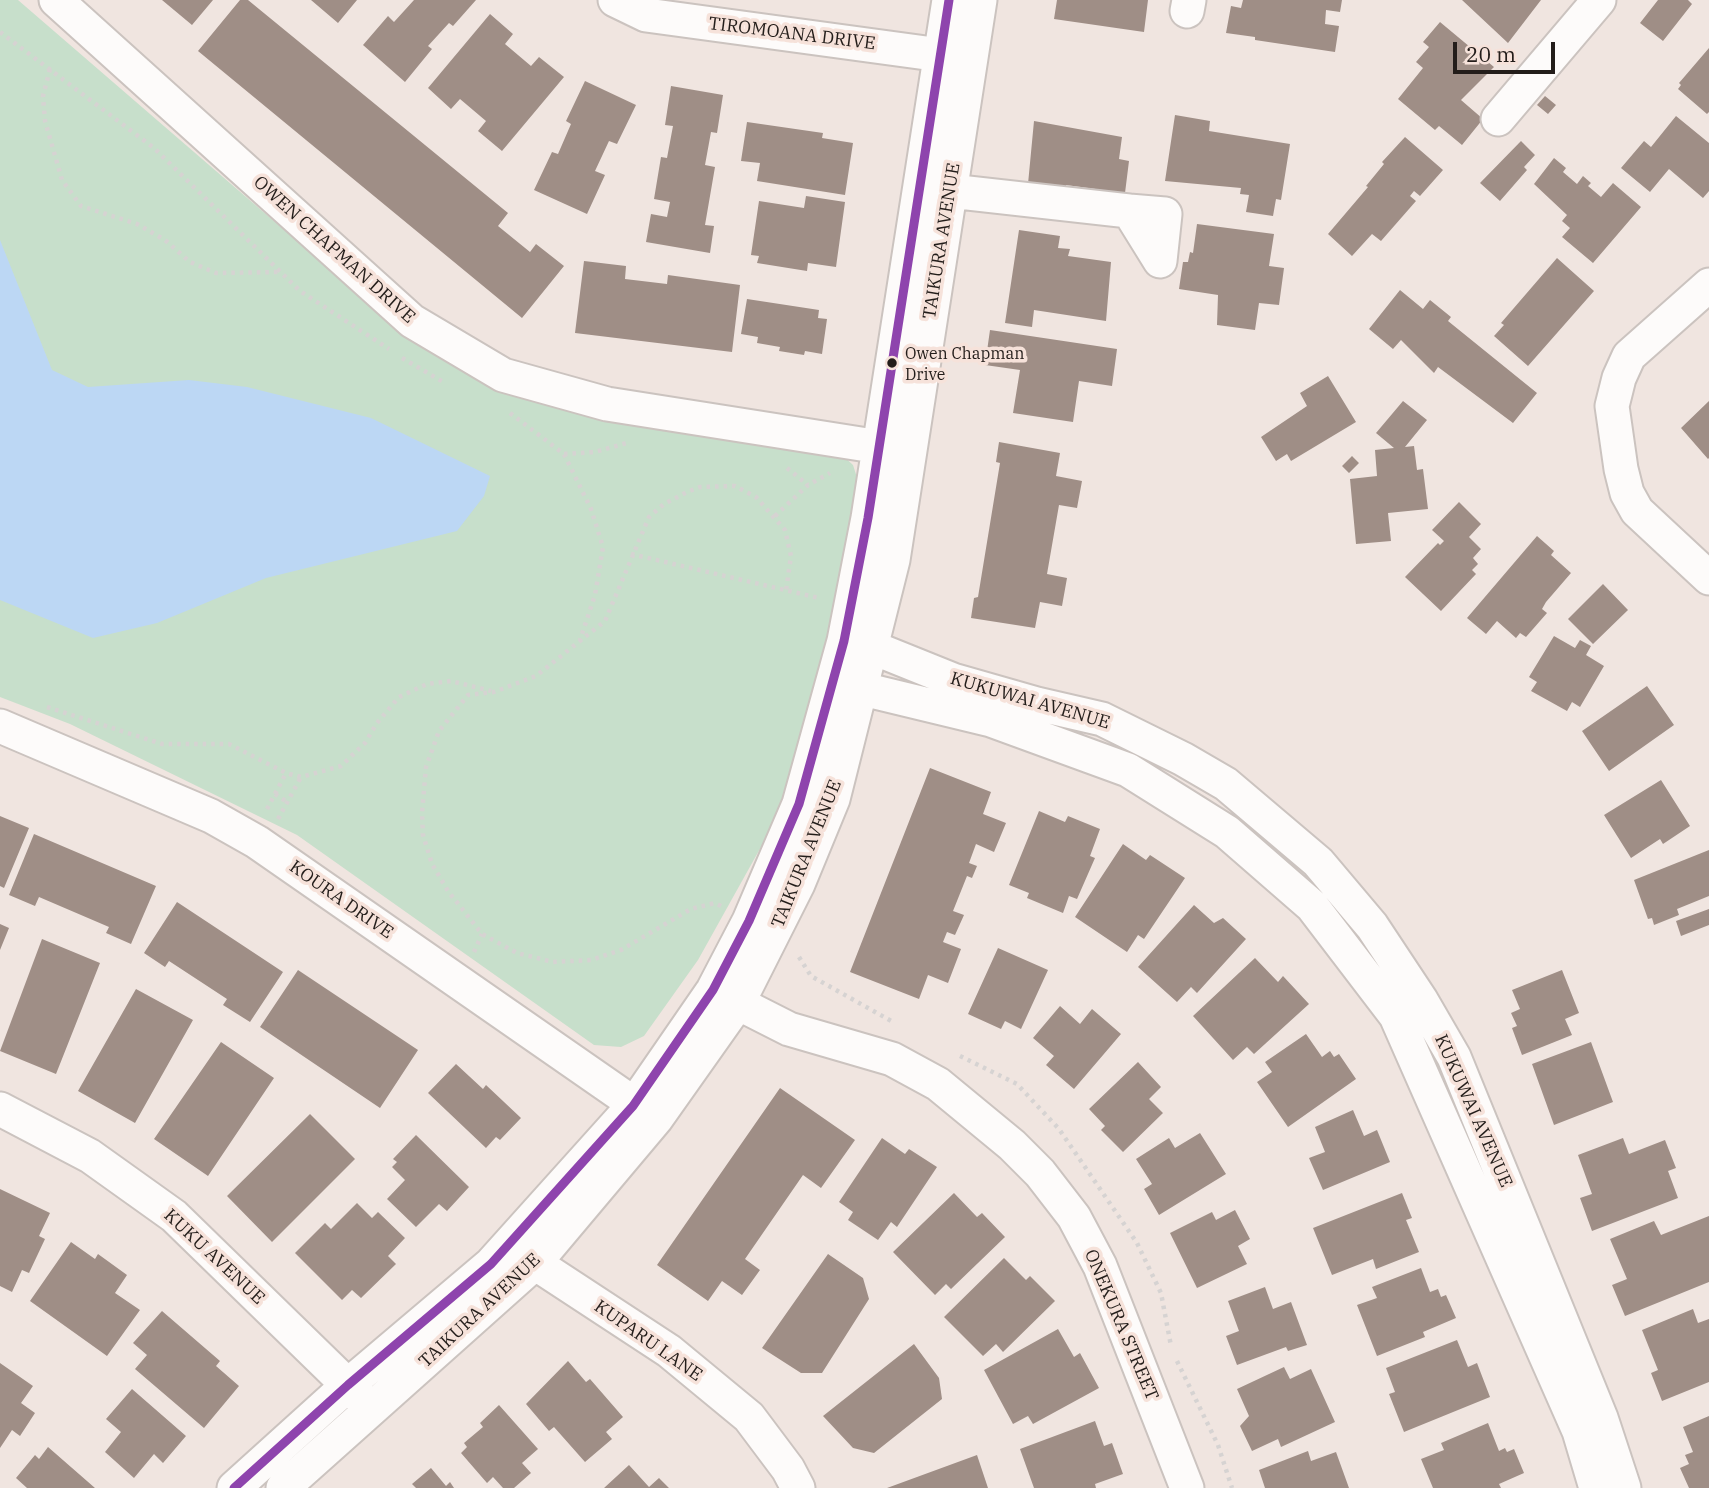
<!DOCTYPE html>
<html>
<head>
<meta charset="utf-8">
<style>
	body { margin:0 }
	#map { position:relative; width:1709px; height:1488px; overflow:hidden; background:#f0e5e0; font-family:"IBM Plex Serif",serif }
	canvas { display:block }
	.scale { position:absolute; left:1453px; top:42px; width:102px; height:32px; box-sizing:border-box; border:4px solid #231d1a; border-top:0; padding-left:9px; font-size:21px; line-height:24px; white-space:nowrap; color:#231d1a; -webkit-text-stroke:5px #f6e2da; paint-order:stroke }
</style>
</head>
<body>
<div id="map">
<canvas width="1709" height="1488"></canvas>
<div class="scale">20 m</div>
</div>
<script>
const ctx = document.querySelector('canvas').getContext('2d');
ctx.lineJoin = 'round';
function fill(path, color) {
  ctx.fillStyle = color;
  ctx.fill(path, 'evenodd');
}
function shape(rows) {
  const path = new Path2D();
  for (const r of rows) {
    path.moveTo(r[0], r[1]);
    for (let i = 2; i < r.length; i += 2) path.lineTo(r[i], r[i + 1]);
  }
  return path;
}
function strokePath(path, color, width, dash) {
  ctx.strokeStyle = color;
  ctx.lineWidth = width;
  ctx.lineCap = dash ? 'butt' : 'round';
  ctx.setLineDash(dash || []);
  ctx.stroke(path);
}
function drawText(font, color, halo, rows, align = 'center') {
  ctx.font = font + ' "IBM Plex Serif",serif';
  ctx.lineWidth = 7;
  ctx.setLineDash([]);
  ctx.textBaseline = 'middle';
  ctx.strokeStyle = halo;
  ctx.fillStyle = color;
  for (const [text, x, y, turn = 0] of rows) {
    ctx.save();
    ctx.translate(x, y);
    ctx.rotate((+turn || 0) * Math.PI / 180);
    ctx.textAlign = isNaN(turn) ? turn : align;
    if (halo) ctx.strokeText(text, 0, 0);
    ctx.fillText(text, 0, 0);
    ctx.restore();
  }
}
fill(shape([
	[0,0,18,0,407,336,839,452,853,465,861,490,810,720,771,829,698,960,644,1036,621,1047,594,1045,297,835,70,724,0,697]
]), '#c7dfcb');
fill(shape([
	[0,240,52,370,88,387,189,380,247,387,371,418,490,476,484,496,457,531,266,578,157,623,93,638,0,600]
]), '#bcd7f4');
fill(shape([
	[162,0,213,0,192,25],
	[240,0,248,0,508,213,498,226,530,252,536,244,564,266,522,318,198,51],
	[311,0,357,0,338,23],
	[414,0,476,0,453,26,449,23,428,46,432,49,405,82,363,45,388,16,394,22],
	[1057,0,1148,0,1144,32,1054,19],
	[1243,0,1342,0,1340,12,1326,10,1325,24,1339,26,1335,52,1255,40,1255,37,1226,33,1231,6,1241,8],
	[1462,0,1541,0,1508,43],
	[1658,0,1688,0,1692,4,1663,41,1640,23],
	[490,14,513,34,505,44,531,66,539,57,564,77,502,151,478,131,486,121,460,99,451,109,428,88],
	[1440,22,1494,67,1461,100,1483,119,1462,145,1439,126,1435,130,1398,99,1423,68,1416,62,1429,47,1423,42],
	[1709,48,1709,112,1707,114,1678,89,1681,85,1679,83],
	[585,81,636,105,617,144,609,141,595,171,605,175,587,214,534,190,552,152,558,154,571,124,566,121],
	[671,86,723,95,717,133,711,132,705,165,715,167,705,225,714,226,710,253,646,242,651,214,667,217,670,202,654,199,661,157,667,158,673,126,665,125],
	[1545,96,1556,105,1548,114,1537,105],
	[1175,115,1210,121,1209,131,1290,144,1281,200,1276,199,1273,216,1246,212,1249,195,1240,194,1241,188,1165,181],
	[1676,116,1709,143,1709,191,1703,198,1669,169,1650,192,1621,168,1644,141,1651,147],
	[1034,121,1122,137,1119,159,1129,161,1125,193,1066,185,1065,190,1028,184],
	[747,122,823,133,822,138,853,143,845,195,757,181,760,163,741,161],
	[1405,137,1443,170,1420,196,1414,191,1410,196,1416,201,1381,241,1372,234,1352,256,1328,234,1368,187,1366,186,1384,164,1382,162],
	[1521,141,1535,155,1524,167,1527,170,1500,201,1480,183],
	[1554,158,1566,168,1563,172,1577,184,1583,176,1591,183,1588,186,1601,197,1613,183,1641,207,1593,263,1562,237,1570,228,1562,221,1567,215,1534,184],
	[806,196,845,202,836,267,808,263,807,271,757,263,759,256,751,255,759,201,804,208],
	[1197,224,1274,234,1269,266,1284,268,1279,305,1259,303,1255,330,1217,325,1218,295,1179,289,1183,262,1188,262,1190,252,1193,253],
	[1019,230,1060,236,1058,248,1070,249,1068,256,1111,262,1106,321,1034,310,1032,327,1005,323],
	[1557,258,1594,291,1528,366,1494,336,1504,325,1501,323],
	[584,261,626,266,625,279,667,284,668,275,740,285,732,352,575,333],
	[1400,290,1423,309,1430,300,1451,317,1448,321,1537,393,1513,423,1438,367,1434,373,1401,340,1393,349,1369,329],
	[747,299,819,310,818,318,827,319,822,354,805,351,804,355,779,351,780,347,757,343,758,337,741,334],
	[990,330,1117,349,1112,386,1079,381,1073,422,1013,413,1020,370,985,365],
	[1328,376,1356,422,1291,461,1287,454,1276,461,1261,437,1307,406,1300,393],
	[1403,401,1427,420,1405,447,1414,446,1417,470,1423,469,1428,509,1388,513,1391,541,1356,544,1350,479,1377,476,1375,450,1394,448,1376,433],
	[1709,401,1709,458,1708,459,1681,428],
	[999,442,1060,453,1056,476,1082,481,1077,508,1059,505,1047,574,1067,578,1062,606,1040,602,1035,628,971,618,974,598,978,597,1000,463,996,462],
	[1352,456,1359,463,1349,473,1342,466],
	[1459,502,1481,524,1469,537,1481,549,1473,558,1478,564,1472,570,1476,574,1441,611,1405,577,1438,543,1440,545,1444,541,1432,530],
	[1537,536,1554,551,1551,555,1571,573,1546,602,1542,609,1547,613,1526,637,1520,633,1516,638,1497,621,1486,634,1467,618],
	[1603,584,1628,610,1593,644,1568,619],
	[1554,636,1575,648,1580,640,1591,646,1586,655,1604,666,1580,707,1572,702,1567,711,1531,691,1537,682,1529,677],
	[1647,686,1674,725,1609,771,1582,731],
	[930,768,991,792,983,814,1006,823,994,852,976,844,969,863,977,866,972,878,967,876,953,911,964,915,955,935,947,932,943,942,961,949,948,983,928,975,919,999,850,972],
	[1661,780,1690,826,1663,844,1660,839,1631,858,1604,815],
	[1039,811,1065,822,1068,816,1100,829,1090,856,1095,858,1077,899,1069,896,1063,913,1027,898,1029,893,1009,885],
	[0,816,29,828,4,888,0,886],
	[34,834,156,886,131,944,106,933,109,927,39,897,35,906,9,895],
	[1123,844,1146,860,1150,855,1185,878,1144,939,1138,935,1127,952,1075,917],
	[1709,850,1709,896,1677,909,1679,915,1654,925,1652,918,1648,919,1634,880],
	[177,902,283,972,250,1022,223,1005,227,999,169,961,165,967,144,953],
	[1194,905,1214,923,1223,918,1246,939,1197,993,1191,987,1177,1002,1138,967],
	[1709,909,1709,925,1681,936,1676,921],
	[0,924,9,928,0,950],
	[42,939,100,963,56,1074,0,1051],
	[998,948,1048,970,1021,1029,1005,1021,1001,1029,968,1014],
	[1255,958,1278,982,1283,976,1309,1004,1254,1054,1247,1047,1233,1060,1193,1016],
	[298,970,418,1050,380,1108,260,1027],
	[1562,970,1579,1013,1565,1019,1572,1035,1522,1055,1512,1028,1517,1026,1511,1013,1520,1009,1512,990],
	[136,989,193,1020,135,1123,78,1091],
	[1060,1006,1080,1024,1092,1009,1121,1034,1074,1089,1046,1065,1054,1056,1033,1038],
	[1306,1034,1322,1057,1330,1051,1334,1057,1339,1054,1356,1079,1288,1127,1257,1082,1272,1072,1265,1062],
	[221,1042,274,1078,208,1176,154,1139],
	[1591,1042,1613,1102,1554,1125,1532,1064],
	[1138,1062,1161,1087,1149,1099,1163,1113,1123,1152,1101,1130,1105,1126,1089,1109],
	[456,1064,483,1089,486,1085,521,1118,500,1140,496,1137,486,1148,428,1093],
	[780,1088,855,1140,821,1188,803,1175,745,1259,760,1270,742,1295,722,1281,708,1301,657,1265],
	[1353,1110,1364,1136,1377,1130,1390,1162,1323,1190,1309,1158,1325,1152,1315,1127],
	[310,1114,355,1159,272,1242,227,1196],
	[1200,1133,1226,1174,1159,1215,1144,1189,1152,1184,1136,1159,1169,1138,1175,1148],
	[416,1135,469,1187,447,1211,439,1204,416,1227,387,1199,405,1180,392,1167,397,1162,393,1159],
	[882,1138,905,1154,909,1149,937,1167,897,1227,891,1222,878,1240,848,1220,853,1212,839,1202],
	[1623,1138,1629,1154,1665,1140,1676,1168,1668,1171,1678,1198,1592,1231,1580,1198,1592,1194,1578,1155],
	[0,1189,50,1213,39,1236,45,1239,29,1273,22,1270,12,1292,0,1286],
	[954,1193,977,1217,982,1213,1005,1237,951,1289,946,1284,935,1295,893,1252],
	[1402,1193,1412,1218,1406,1220,1419,1252,1376,1269,1373,1259,1332,1275,1313,1228],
	[357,1203,372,1218,378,1212,405,1238,388,1256,396,1264,361,1298,352,1290,342,1300,295,1253,325,1223,331,1229],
	[1235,1210,1250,1239,1238,1246,1247,1264,1197,1288,1170,1233,1212,1212,1216,1220],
	[1709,1216,1709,1282,1625,1316,1612,1285,1627,1279,1610,1239,1654,1221,1661,1235],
	[71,1242,95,1259,98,1254,127,1275,115,1293,140,1310,107,1356,30,1301],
	[828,1254,863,1278,869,1299,822,1373,801,1373,762,1348],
	[1004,1258,1026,1280,1030,1276,1055,1301,1003,1352,996,1344,983,1356,944,1317],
	[1421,1268,1430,1292,1438,1289,1441,1297,1446,1295,1456,1318,1423,1332,1425,1337,1377,1356,1357,1305,1377,1298,1372,1287],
	[1265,1287,1273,1309,1291,1302,1307,1345,1288,1351,1286,1347,1237,1365,1226,1336,1239,1331,1228,1301],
	[1693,1309,1698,1323,1709,1319,1709,1382,1662,1401,1651,1373,1658,1370,1642,1330],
	[162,1311,220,1361,216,1366,239,1386,204,1428,135,1369,147,1355,133,1343],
	[1058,1329,1074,1357,1080,1353,1099,1388,1033,1424,1028,1416,1013,1424,984,1370],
	[1457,1340,1468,1367,1477,1363,1490,1397,1404,1432,1389,1394,1395,1392,1386,1368],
	[914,1344,939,1378,942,1399,874,1453,853,1448,823,1416],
	[568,1361,586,1382,590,1379,623,1417,606,1432,612,1439,585,1462,554,1427,549,1431,526,1404],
	[0,1363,33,1386,21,1403,35,1413,20,1436,12,1430,0,1448],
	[1284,1367,1290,1379,1311,1369,1335,1422,1281,1447,1278,1439,1252,1451,1240,1426,1249,1416,1237,1389],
	[132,1389,186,1436,163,1463,154,1454,134,1478,105,1452,121,1432,106,1419],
	[499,1405,538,1449,522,1463,531,1473,514,1488,503,1488,493,1477,487,1483,461,1453,467,1447,464,1443,483,1427,480,1423],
	[1709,1416,1709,1488,1689,1488,1680,1468,1689,1464,1685,1455,1693,1452,1683,1427],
	[1095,1421,1104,1446,1112,1443,1123,1474,1095,1484,1096,1488,1034,1488,1020,1449],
	[1488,1423,1499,1451,1505,1448,1507,1452,1514,1449,1524,1473,1499,1484,1501,1488,1433,1488,1421,1459,1444,1450,1441,1443],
	[48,1447,95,1488,27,1488,16,1478,35,1455,39,1459],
	[1308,1451,1311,1461,1336,1452,1349,1488,1265,1488,1259,1470],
	[977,1455,988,1488,887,1488],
	[629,1465,649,1487,659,1478,669,1488,604,1488],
	[431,1468,446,1486,450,1482,454,1488,416,1488,412,1484]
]), '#9f8e86');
const minor = shape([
	[56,0,412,321,503,375,607,404,899,450],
	[615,0,646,15,963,58],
	[1187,11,1189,0],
	[1498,119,1599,0],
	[950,191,1129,211,1160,261,1165,214,1129,211],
	[1709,285,1629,356,1619,378,1612,406,1621,469,1627,493,1637,511,1709,578],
	[850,642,871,647,953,680,1037,704,1102,719,1183,759,1226,784,1318,862,1372,926,1421,1000,1454,1057,1601,1418,1624,1488],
	[842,684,991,720,1128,770,1227,832,1312,906,1396,1016,1579,1431,1596,1488],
	[0,726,211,816,257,842,653,1117],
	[718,993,789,1029,892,1059,938,1084,1012,1145,1040,1173,1074,1217,1100,1266,1187,1488],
	[0,1109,90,1156,174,1216,363,1400],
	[518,1252,669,1351,749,1417,788,1469,798,1488],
	[234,1488,348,1385,491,1264,633,1106,713,990,749,921,799,804,844,641,868,518,949,0],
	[283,1488,534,1264,656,1119,738,1003,798,884,833,799,893,560,980,0]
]);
strokePath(minor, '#cbc3bf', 37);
strokePath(shape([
	[0,32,154,148,300,291,389,349],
	[50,69,43,96,45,121,62,180,81,206,137,224,165,240,190,262,216,273,282,272],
	[402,358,445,383],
	[510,413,564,454,591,509,603,547,595,595,580,640],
	[564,454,595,452,630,442],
	[787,468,808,485],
	[775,516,808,485,830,473],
	[631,554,819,598],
	[47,707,162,744,229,744,286,773,301,777,341,766,365,743,377,723,399,697,427,684,451,681,491,691],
	[275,794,287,802],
	[267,809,286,773],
	[278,819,301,777],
	[721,906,715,903,691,909,621,950,591,960,553,962,517,953,482,934,448,891,432,864,423,835,422,813,426,767,439,731,468,695,494,692,536,676,605,621,649,517,664,504,687,492,700,487,735,486,756,497,785,530,791,556,786,591],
	[474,952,482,934],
	[799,957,811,976,893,1022],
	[960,1056,1017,1084,1059,1129,1137,1243,1161,1293,1171,1346],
	[1177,1361,1218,1445,1232,1488]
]), '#d6d3d2', 4.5, [3.5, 5]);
strokePath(minor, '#fdfbfa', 33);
strokePath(shape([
	[234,1488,348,1385,491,1264,633,1106,713,990,749,921,799,804,844,641,868,518,949,0]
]), '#8e44ad', 9);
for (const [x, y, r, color] of [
	[892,363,6,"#231d1a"]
]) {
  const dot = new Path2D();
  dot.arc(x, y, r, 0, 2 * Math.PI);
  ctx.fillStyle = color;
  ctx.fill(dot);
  strokePath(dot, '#f6e2da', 2.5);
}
drawText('16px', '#231d1a', '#f6e2da', [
	["Owen Chapman",905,354],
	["Drive",905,375]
], 'left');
drawText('18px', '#231d1a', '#f6e2da', [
	["TIROMOANA DRIVE",792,34,7],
	["TAIKURA AVENUE",942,241,-81],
	["OWEN CHAPMAN DRIVE",334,250,42],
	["KUKUWAI AVENUE",1030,701,16],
	["TAIKURA AVENUE",807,854,-68],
	["KOURA DRIVE",341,900,35],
	["KUKUWAI AVENUE",1473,1111,66],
	["KUKU AVENUE",214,1257,43],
	["TAIKURA AVENUE",480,1311,-43],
	["ONEKURA STREET",1121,1325,67],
	["KUPARU LANE",648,1341,35]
]);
</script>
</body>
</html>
